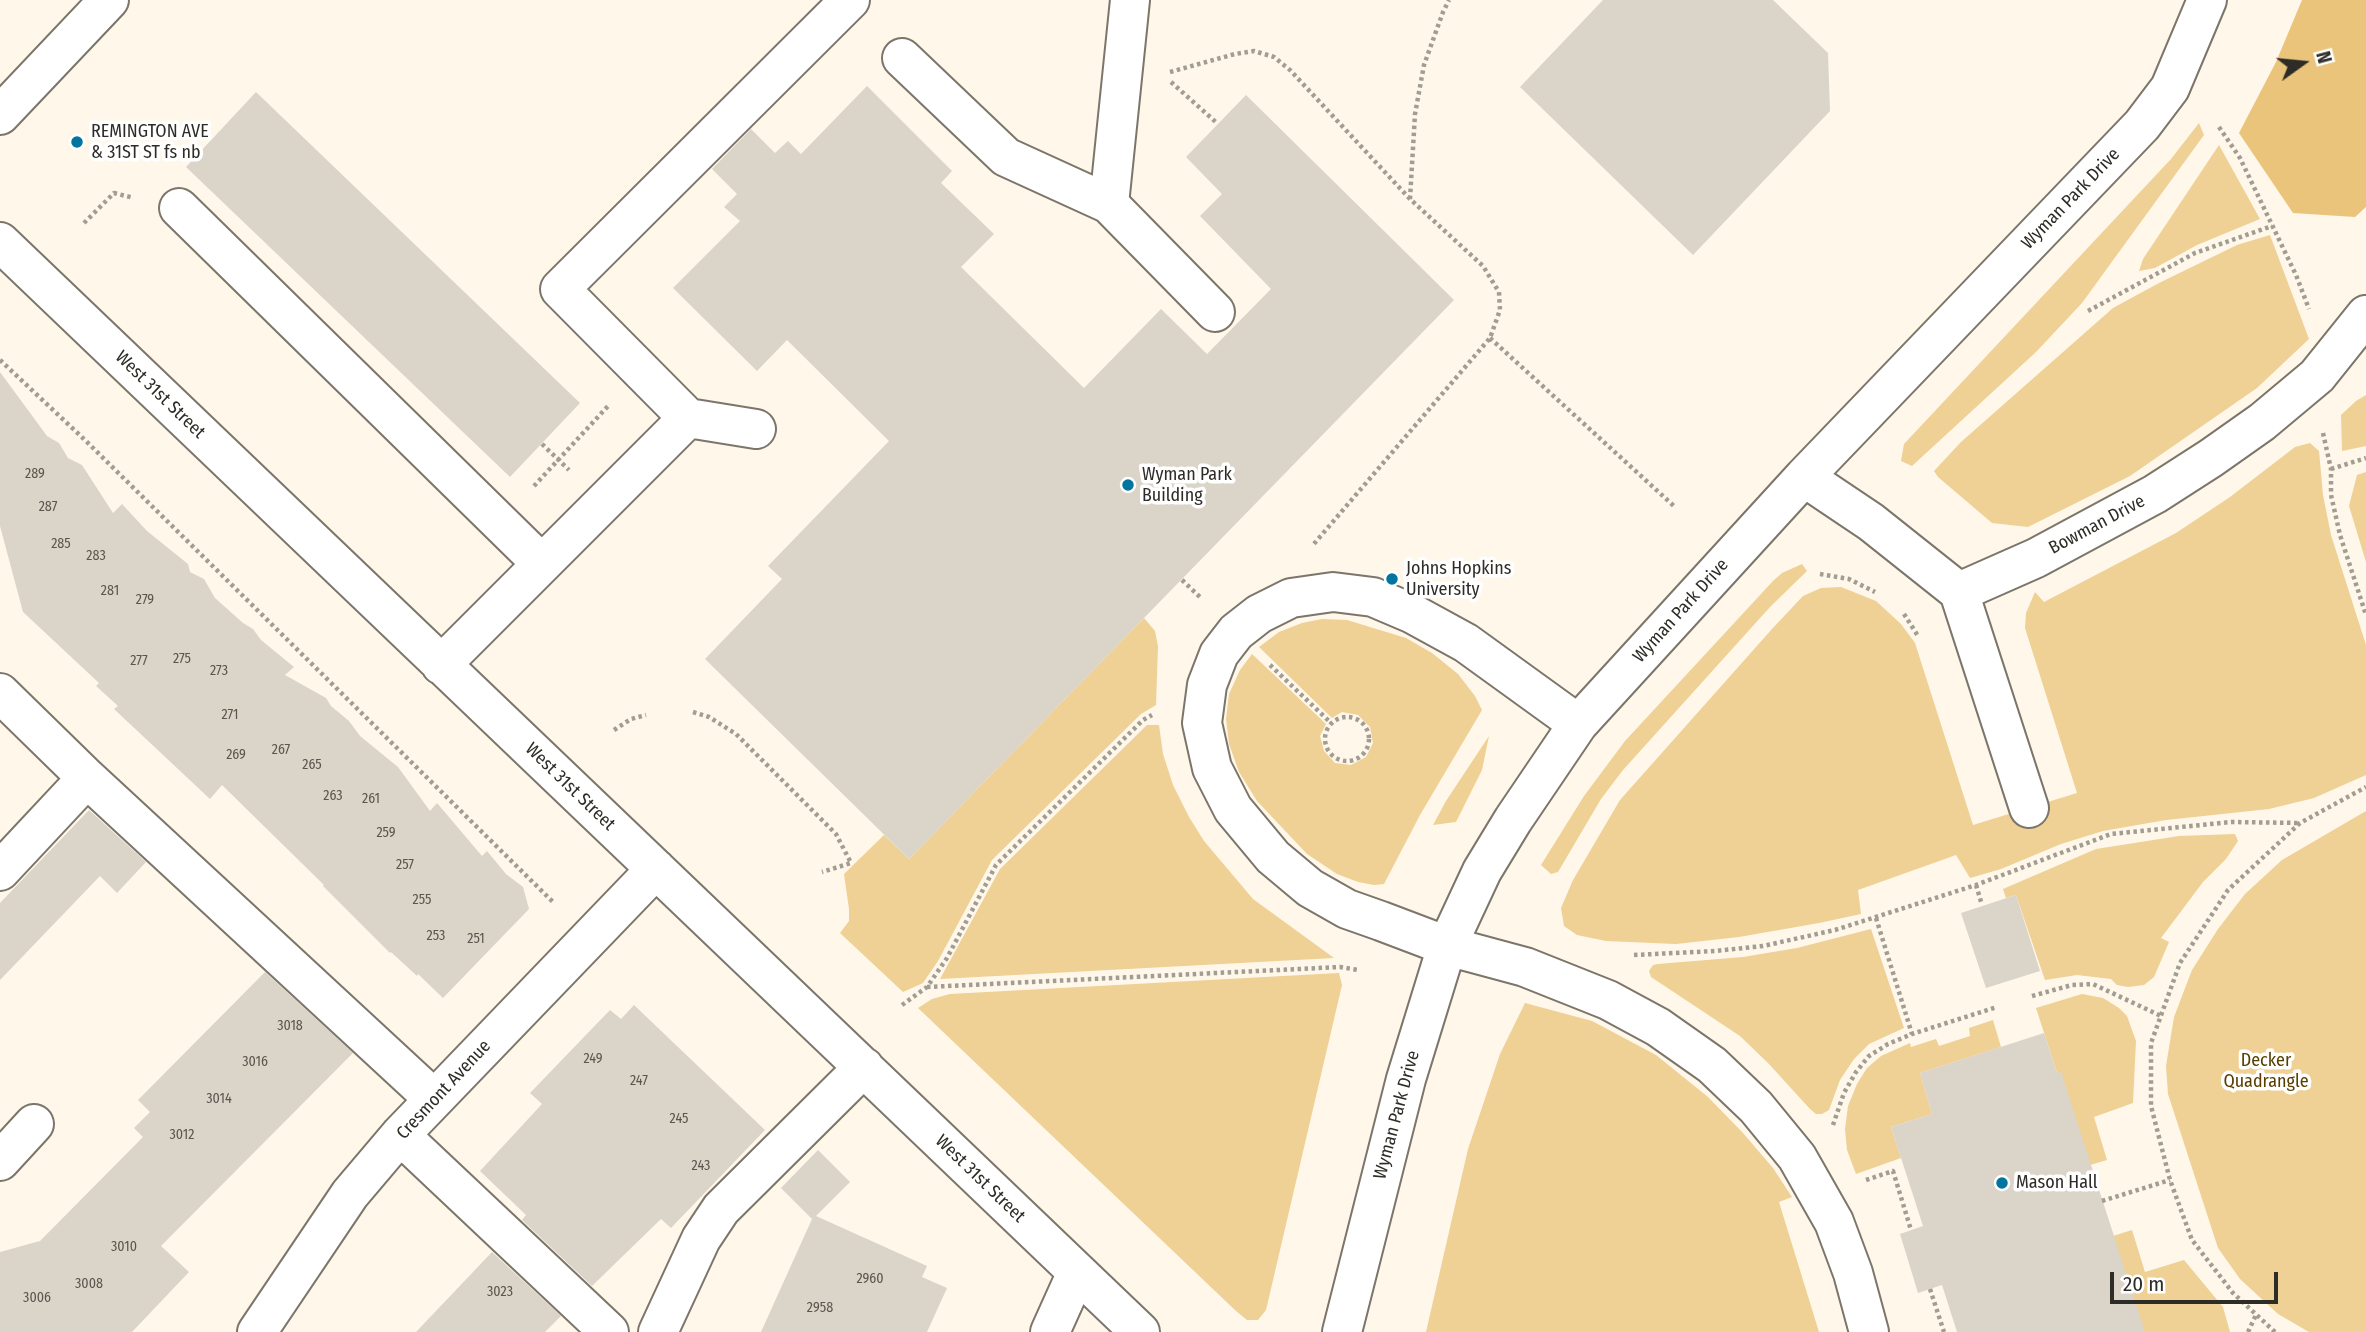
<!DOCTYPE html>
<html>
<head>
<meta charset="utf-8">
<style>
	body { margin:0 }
	#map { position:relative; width:2366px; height:1332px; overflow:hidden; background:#fef7ea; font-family:"Fira Sans Condensed",sans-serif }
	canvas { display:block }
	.north { position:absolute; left:2268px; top:28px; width:70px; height:70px; -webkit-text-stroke:5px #fff; paint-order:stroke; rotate:75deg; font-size:19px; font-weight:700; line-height:28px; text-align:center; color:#2e2c27 }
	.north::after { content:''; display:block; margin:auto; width:24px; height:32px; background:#2e2c27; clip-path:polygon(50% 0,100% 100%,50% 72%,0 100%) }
	.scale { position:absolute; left:2110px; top:1272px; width:168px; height:32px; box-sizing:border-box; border:4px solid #2e2c27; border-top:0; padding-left:9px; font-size:21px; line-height:24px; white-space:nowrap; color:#2e2c27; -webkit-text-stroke:5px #fff; paint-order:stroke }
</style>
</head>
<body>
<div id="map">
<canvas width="2366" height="1332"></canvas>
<div class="north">N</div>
<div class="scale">20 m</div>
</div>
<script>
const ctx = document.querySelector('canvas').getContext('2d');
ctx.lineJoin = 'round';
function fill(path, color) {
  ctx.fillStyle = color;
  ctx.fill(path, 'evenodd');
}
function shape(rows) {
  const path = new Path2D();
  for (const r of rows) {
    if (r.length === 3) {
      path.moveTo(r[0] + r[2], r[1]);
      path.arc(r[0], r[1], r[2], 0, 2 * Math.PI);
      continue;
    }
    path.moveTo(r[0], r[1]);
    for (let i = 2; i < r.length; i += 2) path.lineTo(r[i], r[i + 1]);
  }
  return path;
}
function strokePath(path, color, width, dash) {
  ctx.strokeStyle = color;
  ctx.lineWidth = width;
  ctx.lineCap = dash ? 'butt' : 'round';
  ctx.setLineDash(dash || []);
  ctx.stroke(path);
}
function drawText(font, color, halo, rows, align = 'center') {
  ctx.font = font + ' "Fira Sans Condensed",sans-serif';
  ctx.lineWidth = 7;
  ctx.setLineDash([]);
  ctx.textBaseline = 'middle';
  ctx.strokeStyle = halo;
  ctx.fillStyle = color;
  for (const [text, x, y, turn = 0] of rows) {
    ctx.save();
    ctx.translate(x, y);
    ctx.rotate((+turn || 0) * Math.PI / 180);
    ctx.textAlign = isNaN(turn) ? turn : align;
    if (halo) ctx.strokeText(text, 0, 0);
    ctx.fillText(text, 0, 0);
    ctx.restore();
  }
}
fill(shape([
	[2199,123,2204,135,2082,303,2036,352,1912,466,1901,461,1904,444,2171,159],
	[2219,145,2260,219,2197,245,2155,268,2139,271,2143,259],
	[2270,235,2309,339,2257,388,2130,476,2028,527,1992,523,1938,477,1934,471,1961,442,2113,308,2159,283,2237,245],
	[2366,395,2366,446,2342,451,2341,415,2356,401],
	[2310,443,2319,451,2323,495,2331,535,2366,645,2366,775,2314,798,2269,809,2166,820,2103,831,2061,844,2001,869,1970,878,1956,855,1858,890,1861,914,1819,923,1739,937,1676,944,1606,941,1577,935,1564,926,1561,908,1573,880,1620,800,1772,629,1803,596,1821,588,1841,587,1876,601,1901,624,1915,643,1973,825,2077,793,2025,628,2026,613,2035,592,2044,602,2176,533,2230,497,2295,447],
	[2366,472,2366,562,2349,506,2357,475],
	[1802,564,1807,571,1770,607,1623,770,1601,799,1558,872,1551,874,1541,865,1584,796,1625,741,1773,581,1782,573],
	[1144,618,1155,631,1158,646,1156,705,1141,714,992,860,938,961,923,983,903,992,840,933,849,921,849,909,844,874,884,835,909,859],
	[1322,619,1347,620,1406,638,1432,653,1458,674,1475,696,1482,710,1420,815,1384,884,1374,885,1358,882,1337,874,1307,854,1257,801,1239,772,1229,744,1226,719,1229,694,1240,670,1252,654,1326,724,1320,736,1324,751,1335,763,1351,765,1366,757,1373,743,1370,727,1358,715,1342,712,1332,718,1259,647,1279,632,1302,623],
	[1147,725,1159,725,1163,754,1173,785,1189,817,1204,841,1253,899,1334,958,940,979,1000,869],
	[1489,736,1482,770,1456,822,1433,825,1446,801],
	[2366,811,2366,1332,2309,1332,2278,1314,2240,1279,2218,1248,2168,1094,2166,1066,2174,1017,2192,970,2218,929,2245,894,2282,860],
	[2235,834,2238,841,2226,859,2203,882,2161,938,2169,942,2154,977,2144,985,2128,987,2117,985,2111,979,2077,975,2045,980,2016,895,2006,898,2003,889,2096,849,2179,836],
	[1871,929,1904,1028,1869,1044,1854,1059,1840,1080,1829,1110,1822,1114,1816,1114,1810,1109,1769,1064,1740,1036,1651,977,1649,971,1653,965,1658,964,1743,957,1797,948],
	[1339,973,1342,985,1266,1310,1258,1320,1247,1320,1236,1311,918,1008,932,999,950,994],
	[2082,994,2103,998,2119,1008,2127,1016,2136,1041,2133,1103,2094,1117,2107,1160,2090,1165,2061,1073,2057,1073,2036,1008],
	[1525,1003,1592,1021,1656,1055,1708,1097,1743,1133,1773,1168,1792,1197,1779,1202,1819,1332,1426,1332,1468,1149,1500,1054],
	[1993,1020,2001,1047,1920,1073,1932,1114,1891,1127,1901,1158,1856,1174,1847,1150,1845,1129,1848,1106,1857,1084,1867,1068,1881,1056,1910,1043,1911,1047,1936,1039,1939,1046,1970,1036,1969,1028],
	[2132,1230,2145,1272,2184,1260,2223,1307,2230,1332,2140,1332,2113,1236]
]), '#efd095');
fill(shape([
	[2302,0,2366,0,2366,207,2355,217,2293,213,2239,133,2276,62]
]), '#eac47b');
fill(shape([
	[1603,0,1773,0,1828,53,1830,111,1693,255,1520,87],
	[867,86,952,171,941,183,994,234,961,267,1084,388,1161,309,1207,354,1271,289,1200,216,1222,194,1186,157,1246,95,1454,300,909,859,705,659,782,579,768,566,889,441,787,340,757,371,673,288,740,221,724,207,737,194,712,169,751,129,775,153,788,141,801,154],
	[256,92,580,403,510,477,186,167],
	[0,372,47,436,59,443,68,458,82,465,113,513,122,504,147,531,188,564,190,572,204,579,215,598,243,623,253,629,261,640,294,667,285,675,326,698,331,706,349,721,360,736,398,767,430,811,437,803,482,856,487,851,506,874,523,887,529,909,443,998,418,974,417,976,391,952,390,953,323,886,324,885,222,785,210,799,114,709,118,706,96,686,99,683,23,612,0,526],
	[89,810,146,862,117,893,100,876,0,980,0,903],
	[2016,895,2040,971,1986,988,1961,913],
	[265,972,353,1053,161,1246,189,1272,132,1332,0,1332,0,1252,40,1241,143,1137,134,1128,150,1112,138,1100],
	[634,1005,765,1130,671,1228,661,1219,592,1286,522,1220,526,1215,480,1171,542,1104,530,1093,610,1010,621,1019],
	[2044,1033,2057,1073,2061,1072,2145,1332,1957,1332,1942,1285,1918,1293,1900,1234,1923,1226,1891,1127,1932,1114,1920,1073],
	[818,1150,850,1182,816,1216,927,1266,922,1277,947,1288,927,1332,761,1332,812,1219,781,1188],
	[492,1252,561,1316,545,1332,416,1332]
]), '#dbd4c8');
const minor = shape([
	[1130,0,1109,204,1215,312],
	[902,58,1006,157,1109,204],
	[0,115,109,0],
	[179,208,542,564],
	[0,242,1140,1332],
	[688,418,756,429],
	[1804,477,1871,522,1959,592],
	[1959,592,2036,558,2155,494,2211,458,2262,422,2317,376,2366,315],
	[1959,592,2029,808],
	[441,665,688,418,560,289,850,0],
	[0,693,87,778,434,1099],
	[1578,724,1466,643,1413,614,1373,597,1333,592,1291,598,1259,614,1236,632,1219,654,1207,685,1202,723,1212,768,1233,809,1273,857,1310,888,1347,909,1381,921,1447,946,1525,967,1608,1000,1658,1027,1712,1065,1756,1107,1797,1157,1834,1222,1853,1273,1869,1332],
	[0,871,87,778],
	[400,1135,609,1332],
	[0,1161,34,1124],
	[257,1332,350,1194,400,1135,656,869],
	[658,1332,701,1239,721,1209,864,1067],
	[1050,1332,1077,1272],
	[1342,1332,1406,1079,1447,946,1482,871,1513,820,1578,724,1804,477,2142,125,2170,88,2207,0]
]);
strokePath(minor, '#7c756a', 42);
strokePath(shape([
	[1170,72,1235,54,1254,51,1274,57,1290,70,1410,199,1483,266,1499,292,1500,310,1490,338,1313,545],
	[1171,82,1218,124],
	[2219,127,2240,158,2296,275,2309,309],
	[1410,199,1415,114,1424,65,1443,12,1449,0],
	[84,223,114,193,134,198],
	[2088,311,2195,253,2272,226],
	[1490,338,1675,507],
	[0,360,86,441,554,903],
	[2323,433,2331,469,2331,495,2340,535,2366,615],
	[542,444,569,470],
	[2331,469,2366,458],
	[534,486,609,405],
	[1820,574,1849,579,1875,592],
	[1182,580,1201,598],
	[1904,614,1918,636],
	[1270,665,1330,722],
	[693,712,709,717,736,734,836,834,851,863,822,872],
	[1347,739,22],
	[614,730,631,719,646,715],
	[1976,885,1982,905],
	[1876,918,1912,1034],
	[1634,955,1715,951,1763,946,1835,930,1976,885,2111,834,2231,822,2300,823],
	[927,987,1340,967,1358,970],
	[2032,996,2072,985,2093,984,2161,1016],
	[902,1005,927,987,947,958,996,865,1143,720,1152,715],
	[1833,1125,1844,1093,1856,1072,1869,1056,1888,1044,1912,1034,1997,1007],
	[1866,1180,1893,1171,1911,1230],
	[2102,1201,2170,1180],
	[1930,1289,1944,1332],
	[2248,1332,2256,1315],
	[2275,1332,2233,1293,2192,1240,2170,1180,2151,1106,2151,1043,2180,963,2228,890,2300,823,2366,787]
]), '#a19d93', 4.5, [3.5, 3.5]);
strokePath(minor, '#fff', 38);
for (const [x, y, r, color] of [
	[77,142,7,"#02759f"],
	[1128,485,7,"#02759f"],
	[1392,579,7,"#02759f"],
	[2002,1183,7,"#02759f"]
]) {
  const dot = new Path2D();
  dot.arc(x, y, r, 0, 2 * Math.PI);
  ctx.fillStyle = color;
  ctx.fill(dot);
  strokePath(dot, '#fff', 2.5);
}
drawText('14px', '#59564f', null, [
	["289",35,474],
	["287",48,507],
	["285",61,544],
	["283",96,556],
	["281",110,591],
	["279",145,600],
	["275",182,659],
	["277",139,661],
	["273",219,671],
	["271",230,715],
	["267",281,750],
	["269",236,755],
	["265",312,765],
	["263",333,796],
	["261",371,799],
	["259",386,833],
	["257",405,865],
	["255",422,900],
	["253",436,936],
	["251",476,939],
	["3018",290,1026],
	["249",593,1059],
	["3016",255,1062],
	["247",639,1081],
	["3014",219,1099],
	["245",679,1119],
	["3012",182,1135],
	["243",701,1166],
	["3010",124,1247],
	["2960",870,1279],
	["3008",89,1284],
	["3023",500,1292],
	["3006",37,1298],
	["2958",820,1308]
]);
drawText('18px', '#2e2c27', '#fff', [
	["REMINGTON AVE",91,132],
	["& 31ST ST fs nb",91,153],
	["Wyman Park",1142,475],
	["Building",1142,496],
	["Johns Hopkins",1406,569],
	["University",1406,590],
	["Mason Hall",2016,1183]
], 'left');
drawText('18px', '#2e2c27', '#fff', [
	["Wyman Park Drive",2071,199,-46],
	["West 31st Street",160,395,44],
	["Bowman Drive",2097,525,-28],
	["Wyman Park Drive",1681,611,-48],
	["West 31st Street",570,787,44],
	["Cresmont Avenue",444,1090,-47],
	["Wyman Park Drive",1397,1115,-75],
	["West 31st Street",980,1179,44]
]);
drawText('18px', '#573e00', '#fff', [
	["Decker",2266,1061],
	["Quadrangle",2266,1082]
]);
</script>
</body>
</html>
